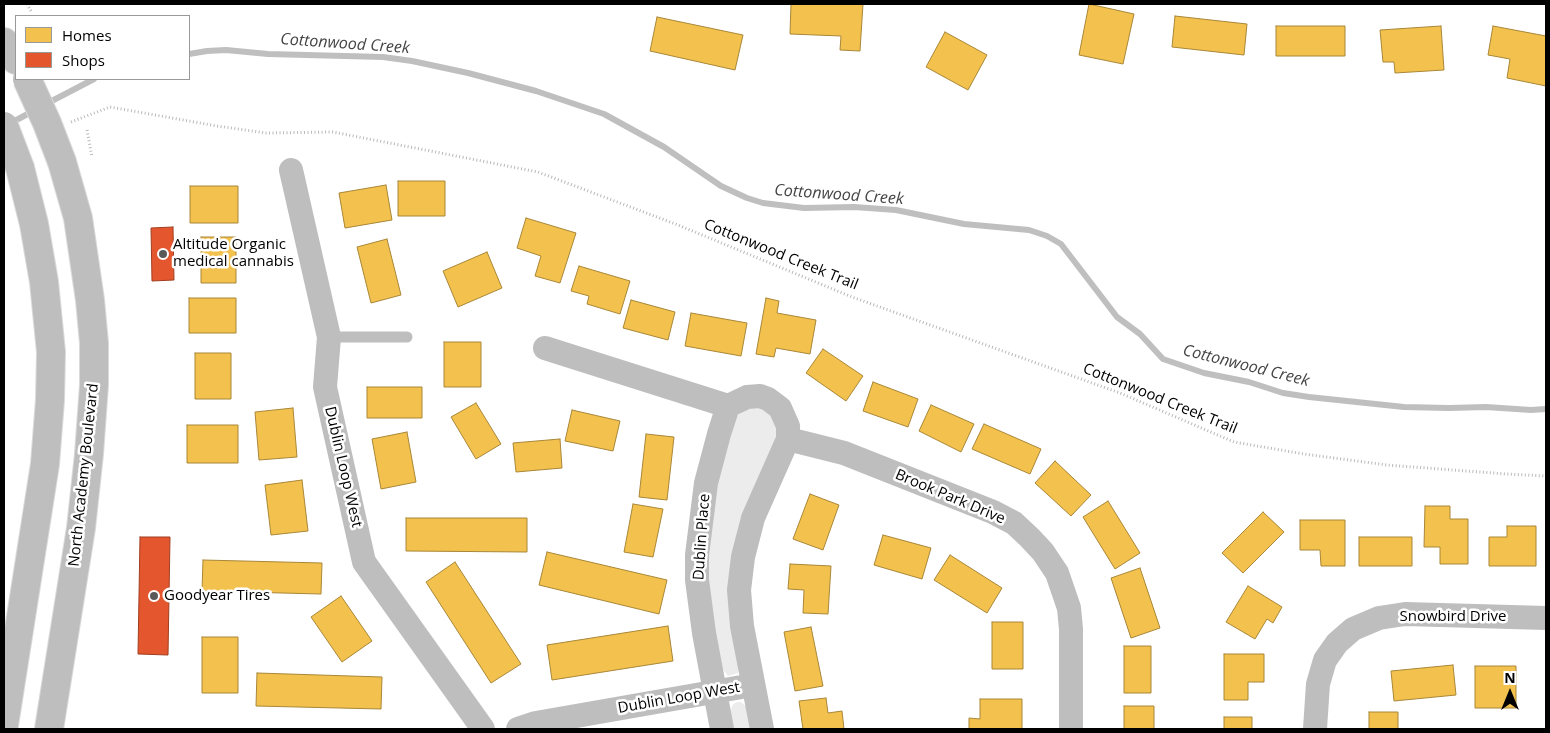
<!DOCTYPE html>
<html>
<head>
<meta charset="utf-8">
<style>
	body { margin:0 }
	#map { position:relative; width:1550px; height:733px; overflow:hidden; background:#fff; font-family:"Open Sans",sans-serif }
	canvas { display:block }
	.frame { position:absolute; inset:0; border:5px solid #000; pointer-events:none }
	.legend { position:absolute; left:15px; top:15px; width:175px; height:65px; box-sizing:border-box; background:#fff; border:1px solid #999; margin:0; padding:6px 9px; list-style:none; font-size:15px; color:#000 }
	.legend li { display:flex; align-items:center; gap:10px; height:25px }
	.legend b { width:25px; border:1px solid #999 }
	.north { position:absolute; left:1485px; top:668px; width:50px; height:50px; -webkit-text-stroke:4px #fff; paint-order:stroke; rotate:0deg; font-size:14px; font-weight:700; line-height:20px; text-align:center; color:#000 }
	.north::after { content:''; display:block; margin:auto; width:18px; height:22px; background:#000; clip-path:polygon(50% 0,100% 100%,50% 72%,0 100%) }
</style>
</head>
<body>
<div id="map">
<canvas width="1550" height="733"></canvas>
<div class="frame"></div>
<ul class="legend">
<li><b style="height:14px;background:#f2c14e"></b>Homes</li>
<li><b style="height:14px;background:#e4572e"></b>Shops</li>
</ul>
<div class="north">N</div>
</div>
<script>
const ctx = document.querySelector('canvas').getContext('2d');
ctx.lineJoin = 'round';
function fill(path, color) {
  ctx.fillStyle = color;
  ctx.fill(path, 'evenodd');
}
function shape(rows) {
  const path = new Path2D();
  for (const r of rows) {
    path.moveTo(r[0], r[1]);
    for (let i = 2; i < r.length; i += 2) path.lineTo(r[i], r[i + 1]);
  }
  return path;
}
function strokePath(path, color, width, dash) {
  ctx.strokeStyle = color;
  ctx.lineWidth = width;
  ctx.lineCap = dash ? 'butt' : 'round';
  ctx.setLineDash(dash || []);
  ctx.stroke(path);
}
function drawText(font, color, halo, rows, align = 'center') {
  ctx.font = font + ' "Open Sans",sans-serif';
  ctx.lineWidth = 5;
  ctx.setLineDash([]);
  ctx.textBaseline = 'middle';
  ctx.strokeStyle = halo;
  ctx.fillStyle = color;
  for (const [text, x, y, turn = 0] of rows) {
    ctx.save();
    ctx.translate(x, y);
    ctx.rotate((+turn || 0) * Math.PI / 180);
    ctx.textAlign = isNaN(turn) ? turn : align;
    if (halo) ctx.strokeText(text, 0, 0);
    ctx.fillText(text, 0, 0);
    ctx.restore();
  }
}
fill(shape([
	[757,406,770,414,778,430,773,450,748,500,740,520,736,538,739,668,738,673,728,676,721,667,710,607,708,560,714,490,737,416,743,411],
	[737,702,741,702,748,708,752,729,734,729,730,712,733,704]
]), '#ececec');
const homes = shape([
	[791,4,863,4,860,51,840,50,841,36,790,34,791,4],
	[1089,4,1134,14,1123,64,1079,55,1089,4],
	[1175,16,1247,24,1244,55,1172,47,1175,16],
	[657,17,743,35,735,70,650,51,657,17],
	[1276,26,1345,26,1345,56,1276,56,1276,26],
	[1441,26,1444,70,1395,73,1394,62,1383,62,1380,30,1441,26],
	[1493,26,1546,36,1546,86,1507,78,1510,59,1488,55,1493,26],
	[945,32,987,55,968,90,926,67,945,32],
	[398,181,445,181,445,216,398,216,398,181],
	[386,185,392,220,345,228,339,193,386,185],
	[190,186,238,186,238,223,190,223,190,186],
	[526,218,576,233,560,283,535,276,541,256,517,248,526,218],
	[201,237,236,237,236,283,201,283,201,237],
	[387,239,401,295,371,303,357,247,387,239],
	[487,252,502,288,458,307,443,271,487,252],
	[579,266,630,281,620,314,587,304,589,296,571,291,579,266],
	[189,298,236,298,236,333,189,333,189,298],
	[766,298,779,301,777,313,816,320,810,354,776,348,774,357,756,354,766,298],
	[631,300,675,312,668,340,623,328,631,300],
	[691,313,747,323,741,356,685,346,691,313],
	[444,342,481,342,481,387,444,387,444,342],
	[823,349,863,376,846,401,806,373,823,349],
	[195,353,231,353,231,399,195,399,195,353],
	[873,382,918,399,908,427,863,411,873,382],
	[367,387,422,387,422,418,367,418,367,387],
	[476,403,501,444,476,459,451,417,476,403],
	[931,405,974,424,961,452,919,431,931,405],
	[293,408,297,457,259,460,255,412,293,408],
	[572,410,620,421,613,451,565,441,572,410],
	[984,424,1041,449,1030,474,972,449,984,424],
	[187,425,238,425,238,463,187,463,187,425],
	[407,432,416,482,381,489,372,439,407,432],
	[646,434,674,437,667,500,639,497,646,434],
	[560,439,562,468,516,472,513,443,560,439],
	[1055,461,1091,495,1071,516,1035,483,1055,461],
	[302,480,308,531,271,535,265,485,302,480],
	[810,494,839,505,823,550,793,539,810,494],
	[1108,501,1140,553,1115,569,1083,517,1108,501],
	[633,504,663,509,653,557,624,552,633,504],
	[1425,506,1450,506,1450,519,1468,519,1468,564,1440,564,1440,547,1424,547,1425,506],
	[1263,512,1284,532,1243,573,1222,553,1263,512],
	[406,518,527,518,527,552,406,551,406,518],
	[1300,520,1345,520,1345,566,1321,566,1320,550,1300,550,1300,520],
	[1507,526,1536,526,1536,566,1489,566,1489,537,1507,537,1507,526],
	[883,535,931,548,922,579,874,565,883,535],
	[1359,537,1412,537,1412,566,1359,566,1359,537],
	[547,552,667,580,659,614,539,585,547,552],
	[950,555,1002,588,987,613,934,580,950,555],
	[203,560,322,563,321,594,202,591,203,560],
	[455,562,521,664,491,683,426,582,455,562],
	[790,564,831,566,828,614,803,613,804,590,788,589,790,564],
	[1140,568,1160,628,1131,638,1111,578,1140,568],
	[1248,586,1282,607,1273,623,1267,619,1255,639,1226,622,1248,586],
	[341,596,372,641,342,662,311,617,341,596],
	[992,622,1023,622,1023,669,992,669,992,622],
	[668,626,673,661,552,680,547,645,668,626],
	[811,627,823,686,795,691,784,632,811,627],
	[202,637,238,637,238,693,202,693,202,637],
	[1124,646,1151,646,1151,693,1124,693,1124,646],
	[1224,654,1264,654,1264,682,1248,682,1248,700,1224,700,1224,654],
	[1453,665,1456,695,1394,701,1391,671,1453,665],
	[1475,666,1516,666,1516,708,1475,708,1475,666],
	[257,673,382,677,381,709,256,706,257,673],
	[826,698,828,713,842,711,844,729,803,729,799,701,826,698],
	[980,699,1022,699,1022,729,969,729,969,718,980,719,980,699],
	[1124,706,1154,706,1154,729,1124,729,1124,706],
	[1369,712,1398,712,1398,729,1369,729,1369,712],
	[1224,717,1252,717,1252,729,1224,729,1224,717]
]);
fill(homes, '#f2c14e');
strokePath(homes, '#a98737', 1);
const shops = shape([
	[173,227,174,280,152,281,151,228,173,227],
	[140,537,170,537,168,655,138,654,140,537]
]);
fill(shops, '#e4572e');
strokePath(shops, '#a03d20', 1);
strokePath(shape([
	[189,54,207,51,226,50,268,54,383,57,412,61,468,73,536,91,604,114,664,147,721,186,747,198,763,203,804,208,854,207,896,210,964,224,1029,230,1047,236,1061,244,1117,317,1140,334,1163,359,1204,373,1249,382,1283,393,1309,397,1404,407,1449,408,1486,407,1531,410,1546,409],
	[46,104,94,79],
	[9,124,35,110]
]), '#bfbfbf', 6);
const highway = shape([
	[4,42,16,60],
	[4,725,45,464,50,400,51,352,44,282,34,224,20,168],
	[49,729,81,528,89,454,94,385,94,343,90,300,78,218,62,162]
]);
strokePath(highway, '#dbdbdb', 30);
strokePath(shape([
	[27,4,31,11],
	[71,122,110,107,217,126,266,133,333,132,538,172,678,225,852,297,1120,393,1234,442,1304,454,1387,465,1506,474,1546,476],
	[87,130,92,157]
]), '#b9b9b9', 3, [1, 2.5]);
strokePath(shape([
	[329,337,407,337]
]), '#bebebe', 11);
strokePath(shape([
	[291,170,329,337,325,387,364,562,483,729],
	[545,348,728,406,747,397,760,396,768,399,780,408,788,426,788,439,753,518,743,557,739,590,742,626,762,729],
	[788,439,844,453,993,512,1014,523,1030,538,1043,552,1057,573,1069,608,1071,629,1071,729],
	[518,729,536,723,753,685],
	[722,729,704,633,697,580,697,555,706,483,719,434,728,406],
	[1315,729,1318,684,1325,660,1337,643,1353,629,1379,618,1405,614,1546,618]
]), '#bebebe', 24);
strokePath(highway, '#bebebe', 28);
const highwayBridge = shape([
	[27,79,47,123,62,162],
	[4,126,20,168]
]);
strokePath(highwayBridge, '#dbdbdb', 30, []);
strokePath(highwayBridge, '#bebebe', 28);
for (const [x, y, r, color] of [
	[163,254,5,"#595959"],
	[154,596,5,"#595959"]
]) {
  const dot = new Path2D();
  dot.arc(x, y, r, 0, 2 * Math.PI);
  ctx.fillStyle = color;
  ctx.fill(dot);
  strokePath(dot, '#fff', 2);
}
drawText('15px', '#000', '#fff', [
	["Altitude Organic",173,245],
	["medical cannabis",173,262],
	["Goodyear Tires",164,596]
], 'left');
drawText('15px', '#000', '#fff', [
	["Cottonwood Creek Trail",781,255,22],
	["Cottonwood Creek Trail",1160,399,22],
	["Dublin Loop West",343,467,77],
	["North Academy Boulevard",84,475,-84],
	["Brook Park Drive",950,497,23],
	["Dublin Place",702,537,-86],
	["Snowbird Drive",1453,617],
	["Dublin Loop West",679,698,-10]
]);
drawText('italic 16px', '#444', '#fff', [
	["Cottonwood Creek",345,44,4],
	["Cottonwood Creek",839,195,4],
	["Cottonwood Creek",1246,366,14]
]);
</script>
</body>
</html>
